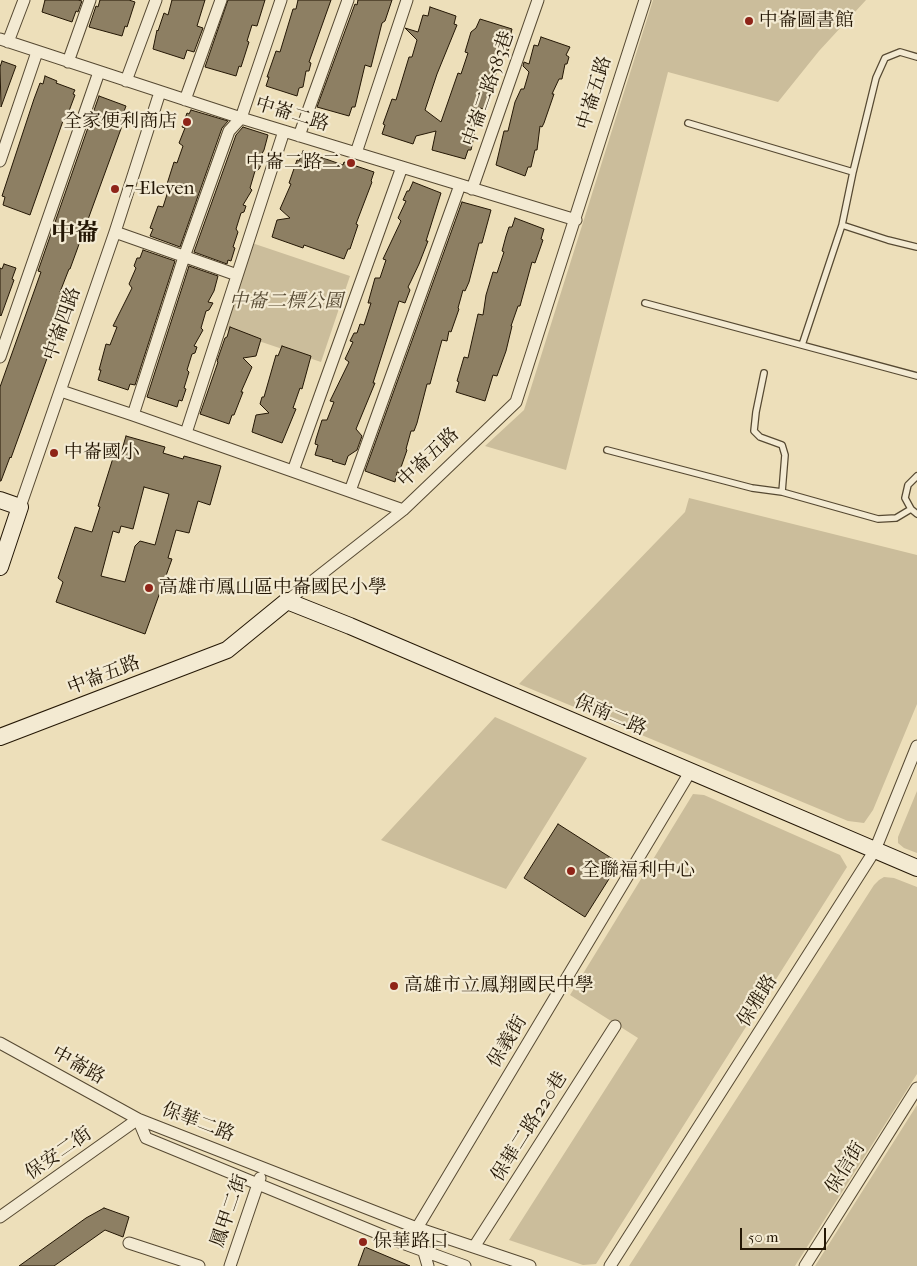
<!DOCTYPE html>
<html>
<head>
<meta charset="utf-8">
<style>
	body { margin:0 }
	#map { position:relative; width:917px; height:1266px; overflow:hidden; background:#eddfba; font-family:"IM FELL French Canon",serif }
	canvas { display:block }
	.scale { position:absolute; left:740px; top:1228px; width:86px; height:22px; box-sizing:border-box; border:2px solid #241705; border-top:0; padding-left:6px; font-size:15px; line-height:18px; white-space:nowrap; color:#241705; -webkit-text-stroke:4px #f3ead2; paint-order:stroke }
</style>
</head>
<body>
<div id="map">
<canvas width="917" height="1266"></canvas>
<div class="scale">50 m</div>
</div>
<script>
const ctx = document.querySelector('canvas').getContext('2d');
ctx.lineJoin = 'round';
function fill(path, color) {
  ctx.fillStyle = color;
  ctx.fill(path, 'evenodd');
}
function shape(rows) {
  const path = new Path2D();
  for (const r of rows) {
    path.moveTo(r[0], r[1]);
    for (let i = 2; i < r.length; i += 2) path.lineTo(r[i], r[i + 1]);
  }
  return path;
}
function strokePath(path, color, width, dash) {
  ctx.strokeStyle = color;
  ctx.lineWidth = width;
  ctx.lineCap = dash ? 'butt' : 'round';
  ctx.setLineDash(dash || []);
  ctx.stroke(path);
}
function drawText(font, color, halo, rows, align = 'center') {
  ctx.font = font + ' "IM FELL French Canon","Noto Serif TC",serif';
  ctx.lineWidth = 4.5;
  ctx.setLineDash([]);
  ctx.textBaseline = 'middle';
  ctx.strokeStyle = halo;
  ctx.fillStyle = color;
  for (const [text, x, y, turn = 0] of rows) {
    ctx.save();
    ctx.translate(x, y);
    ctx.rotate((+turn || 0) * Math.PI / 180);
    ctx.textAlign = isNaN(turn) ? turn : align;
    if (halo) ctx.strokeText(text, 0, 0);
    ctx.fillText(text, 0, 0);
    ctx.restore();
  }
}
fill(shape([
	[653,0,866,0,819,51,778,102,668,72,566,470,485,446,524,410],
	[252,243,350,276,321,362,223,329],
	[689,498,917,555,917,704,873,810,864,823,848,821,519,684,685,512],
	[495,717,587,758,506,889,381,840],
	[917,791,917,853,904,848,898,843,898,837],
	[693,794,704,795,840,855,847,867,596,1264,583,1265,509,1240,638,1038,570,995],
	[884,877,894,878,917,887,917,1074,795,1266,629,1266,874,885,879,880],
	[917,1105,917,1266,815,1266]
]), '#cbbd9b');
const building = shape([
	[45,0,78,0,82,1,78,12,76,11,72,22,42,12,45,0],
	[100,0,129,0,135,2,127,27,125,26,122,36,89,27,96,6,98,7,100,0],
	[172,0,205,0,197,26,203,28,194,52,187,50,184,59,153,49,157,30,158,31,164,13,168,15,172,0],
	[228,0,265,0,257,26,252,25,247,41,249,42,241,67,239,66,236,76,205,67,228,0],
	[298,0,331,0,309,62,311,63,309,71,306,71,303,87,299,88,297,96,266,86,269,77,267,77,276,51,280,52,293,9,296,9,298,0],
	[358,0,392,0,385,21,382,23,371,67,365,65,355,107,352,107,349,116,317,107,355,4,357,5,358,0],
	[430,7,456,16,454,24,457,25,437,74,425,110,441,122,458,73,461,74,468,53,465,52,471,32,476,28,480,19,512,29,510,37,513,38,508,51,506,50,492,83,493,84,488,99,490,99,487,110,480,108,471,150,468,150,465,159,432,150,436,131,416,136,413,144,382,134,385,125,383,124,392,99,396,100,409,57,412,57,417,40,405,28,418,32,423,15,428,16,430,7],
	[541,37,570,47,566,55,569,57,567,64,565,64,562,79,559,79,552,94,554,94,544,123,542,127,540,126,537,150,535,150,531,167,528,167,525,176,496,165,504,131,508,131,515,102,521,89,524,89,529,72,523,66,524,62,529,64,534,45,538,46,541,37],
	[2,61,16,66,1,107,0,67,2,61],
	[45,76,57,81,56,83,75,90,73,94,75,95,66,119,64,118,30,215,3,205,5,197,2,196,34,99,40,83,43,84,45,76],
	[99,96,126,106,123,114,126,115,70,269,69,269,60,292,67,295,64,302,67,303,11,458,10,457,1,481,0,481,0,387,41,272,38,271,99,96],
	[191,110,228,121,222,128,180,247,150,236,153,229,150,228,158,206,163,207,170,185,167,184,174,162,177,163,183,146,179,143,185,128,182,127,187,113,189,114,191,110],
	[243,127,268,135,264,150,258,161,262,163,259,169,255,171,250,188,252,190,243,205,246,206,244,212,241,213,236,229,238,232,233,247,235,248,231,261,228,260,227,264,194,252,236,135,243,127],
	[303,151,343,165,344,162,374,172,371,181,372,182,356,224,358,225,350,249,348,249,344,259,304,245,303,248,272,237,277,220,290,218,280,209,291,184,289,183,297,160,299,161,303,151],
	[413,182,441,193,426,241,428,241,419,264,411,281,408,287,410,290,405,303,399,301,373,383,375,383,356,429,362,436,357,450,348,456,345,465,332,461,333,460,315,455,318,445,315,444,316,439,322,420,327,420,334,402,330,401,349,362,345,359,353,342,350,341,354,333,357,333,360,324,364,325,371,303,368,303,375,278,380,278,386,260,383,259,401,221,398,218,406,201,403,200,407,191,409,191,413,182],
	[462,202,491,210,482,243,479,243,469,282,465,291,463,290,458,308,459,309,451,332,449,331,447,341,442,340,430,384,427,384,417,423,414,431,411,431,406,449,407,450,399,473,397,472,395,482,365,471,462,202],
	[515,218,544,229,541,239,543,240,535,263,532,262,520,306,518,306,511,326,512,326,506,351,497,376,493,375,485,401,456,392,459,382,457,381,464,357,468,358,478,314,483,315,486,295,493,272,497,273,504,252,502,251,506,236,509,227,512,227,515,218],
	[143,250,175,261,135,385,130,384,128,390,98,380,101,370,99,370,106,344,110,345,117,327,113,326,132,288,129,284,136,268,134,266,137,258,140,258,143,250],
	[4,264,16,268,12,279,14,280,1,316,0,315,0,268,2,269,4,264],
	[189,266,218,276,214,291,208,302,213,303,209,310,206,311,201,328,203,330,194,346,197,347,195,353,192,354,187,370,189,372,184,388,186,389,182,401,179,400,177,407,147,397,189,266],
	[230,327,261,339,256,356,243,358,252,367,241,392,243,392,234,415,232,415,229,424,200,414,218,362,217,361,225,338,227,337,230,327],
	[282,346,311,356,302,389,300,388,293,408,296,409,282,443,252,432,256,415,269,413,260,404,262,397,264,397,276,355,278,356,282,346],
	[126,436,165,447,163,453,183,459,184,456,221,466,210,505,198,501,189,533,176,530,168,558,172,559,145,634,56,602,63,582,58,578,75,527,92,532,100,507,98,506,113,458,119,460,126,436],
	[144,487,169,494,155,545,140,541,135,546,125,582,101,576,113,531,119,533,121,526,133,529,144,487],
	[558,824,619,863,585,917,524,878,558,824],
	[104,1208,129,1217,123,1237,105,1230,54,1266,19,1266,86,1218,104,1208],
	[365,1247,410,1266,358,1266,365,1247]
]);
fill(building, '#8d7f63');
strokePath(building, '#241705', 1);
const lane = shape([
	[688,123,853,172],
	[842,225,888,240,917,247],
	[645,303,917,376],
	[802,345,842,225,853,172,876,78,885,58,900,52,917,57],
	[764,373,756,412,754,431,760,437,782,445,785,455,782,492],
	[607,450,752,488,782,492,878,519,896,518,911,509],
	[917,476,908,485,905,498,911,509,917,514]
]);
const street = shape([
	[0,39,241,118,576,220],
	[8,42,24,0],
	[68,62,90,0],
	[126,81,156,0],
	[185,100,221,0],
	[299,136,348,0],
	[356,153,407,0],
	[0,161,37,52],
	[472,189,538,0],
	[115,232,237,275],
	[0,357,99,72],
	[61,391,133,415,403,510],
	[133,415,184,257,229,131,241,118,281,0],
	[186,433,284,131],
	[293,471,402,167],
	[350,491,460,185],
	[20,507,115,232,160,92],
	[287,601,403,510,516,402,645,0],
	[0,1043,138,1119,417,1228,530,1266],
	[138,1119,146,1138,394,1240,465,1266],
	[0,1217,138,1119],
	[129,1243,199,1266],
	[474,1247,615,1026],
	[230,1266,260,1178],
	[428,1266,417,1228,690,772],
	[610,1266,875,850,917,746],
	[805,1266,917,1088]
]);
const secondary = shape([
	[0,500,20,507,0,567],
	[0,737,227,650,287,601,350,626,917,868]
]);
strokePath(lane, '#564932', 8);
strokePath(street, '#564932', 13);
strokePath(secondary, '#241705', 18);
strokePath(lane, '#f3ead2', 5.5);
strokePath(street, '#f3ead2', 11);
strokePath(secondary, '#f3ead2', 16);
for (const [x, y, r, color] of [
	[749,21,5,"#8f2418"],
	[187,122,5,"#8f2418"],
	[351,163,5,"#8f2418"],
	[115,189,5,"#8f2418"],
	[54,453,5,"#8f2418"],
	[149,588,5,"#8f2418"],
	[571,871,5,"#8f2418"],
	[394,986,5,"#8f2418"],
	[363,1242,5,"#8f2418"]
]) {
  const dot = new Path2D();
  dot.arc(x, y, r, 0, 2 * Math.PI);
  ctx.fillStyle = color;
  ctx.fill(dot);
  strokePath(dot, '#f3ead2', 2);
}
drawText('19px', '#241705', '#f3ead2', [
	["中崙圖書館",759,21],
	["全家便利商店",177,122,"right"],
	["中崙二路二",341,163,"right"],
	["7-Eleven",125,189],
	["中崙國小",64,453],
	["高雄市鳳山區中崙國民小學",159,588],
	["全聯福利中心",581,871],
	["高雄市立鳳翔國民中學",404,986],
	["保華路口",373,1242]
], 'left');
drawText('19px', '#241705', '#f3ead2', [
	["中崙二路583巷",489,89,-71],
	["中崙五路",595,93,-73],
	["中崙二路",292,115,17],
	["中崙四路",63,324,-71],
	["中崙五路",429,458,-44],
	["中崙五路",104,676,-21],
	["保南二路",610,716,23],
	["保雅路",758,1001,-58],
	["保義街",508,1042,-59],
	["中崙路",78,1066,29],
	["保華二路",198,1123,21],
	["保華二路220巷",530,1127,-58],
	["保安二街",59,1154,-35],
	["保信街",846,1168,-58],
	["鳳甲二街",230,1211,-71]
]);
drawText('italic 19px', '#564932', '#f3ead2', [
	["中崙二標公園",286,302]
]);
drawText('bold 24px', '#241705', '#f3ead2', [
	["中崙",75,234]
]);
</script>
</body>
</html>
